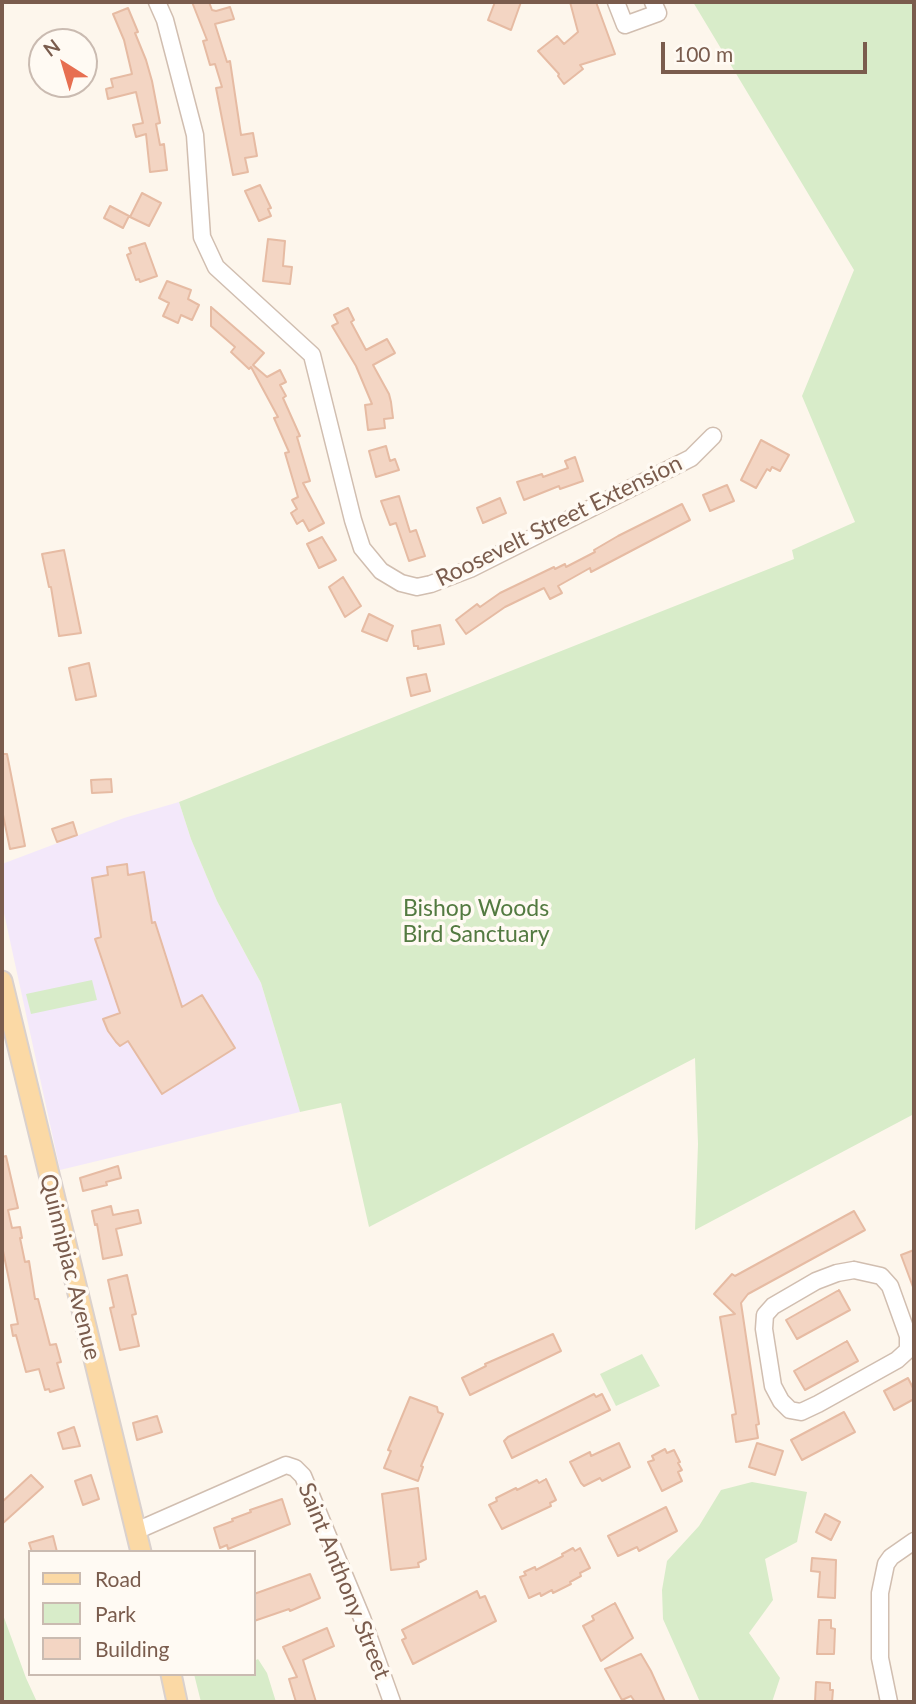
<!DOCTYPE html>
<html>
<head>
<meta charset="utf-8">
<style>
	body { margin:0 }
	#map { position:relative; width:916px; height:1704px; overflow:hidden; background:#fdf6ec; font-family:Lato,sans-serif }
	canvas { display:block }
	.frame { position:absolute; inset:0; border:4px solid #7a5c4d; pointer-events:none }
	.legend { position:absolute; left:28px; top:1550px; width:228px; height:126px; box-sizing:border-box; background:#fffaf3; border:2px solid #cabbb1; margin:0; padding:9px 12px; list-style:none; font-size:21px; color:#7a5c4d }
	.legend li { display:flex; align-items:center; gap:14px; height:35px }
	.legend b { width:35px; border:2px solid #cabbb1 }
	.north { position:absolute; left:28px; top:28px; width:70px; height:70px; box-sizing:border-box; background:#fffaf3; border:2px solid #cabbb1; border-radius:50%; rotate:323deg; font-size:19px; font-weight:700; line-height:28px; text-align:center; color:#7a5c4d }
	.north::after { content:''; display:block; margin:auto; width:24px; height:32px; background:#e76f51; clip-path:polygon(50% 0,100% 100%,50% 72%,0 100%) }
	.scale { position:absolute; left:661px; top:42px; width:206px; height:32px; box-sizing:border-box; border:4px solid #7a5c4d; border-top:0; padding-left:9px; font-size:21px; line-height:24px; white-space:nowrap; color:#7a5c4d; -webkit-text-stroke:5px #fffaf3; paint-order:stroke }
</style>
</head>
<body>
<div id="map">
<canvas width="916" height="1704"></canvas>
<div class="frame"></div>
<ul class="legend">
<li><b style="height:9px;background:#fbd9a5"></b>Road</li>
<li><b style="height:19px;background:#d8ecc9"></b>Park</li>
<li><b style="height:19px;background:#f3d5c3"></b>Building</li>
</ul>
<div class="north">N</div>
<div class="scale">100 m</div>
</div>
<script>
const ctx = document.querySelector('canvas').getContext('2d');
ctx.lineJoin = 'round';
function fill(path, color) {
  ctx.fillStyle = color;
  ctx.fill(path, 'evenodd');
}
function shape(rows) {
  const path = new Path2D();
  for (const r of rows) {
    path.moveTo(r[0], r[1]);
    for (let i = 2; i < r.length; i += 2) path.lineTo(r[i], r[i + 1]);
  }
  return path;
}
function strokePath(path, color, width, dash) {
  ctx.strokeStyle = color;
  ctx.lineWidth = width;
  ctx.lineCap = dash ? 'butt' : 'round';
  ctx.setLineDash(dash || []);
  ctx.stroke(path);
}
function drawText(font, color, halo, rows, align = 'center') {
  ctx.font = font + ' Lato,sans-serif';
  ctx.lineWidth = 7;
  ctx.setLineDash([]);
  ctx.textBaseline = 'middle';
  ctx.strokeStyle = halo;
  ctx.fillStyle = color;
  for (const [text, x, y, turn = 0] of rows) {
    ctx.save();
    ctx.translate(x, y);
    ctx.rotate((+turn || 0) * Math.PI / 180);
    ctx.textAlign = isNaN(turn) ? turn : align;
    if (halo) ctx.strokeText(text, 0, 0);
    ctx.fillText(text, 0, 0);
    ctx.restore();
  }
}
fill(shape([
	[179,802,191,839,217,901,261,983,300,1112,60,1170,2,904,2,864,124,818]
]), '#f3e8fa');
fill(shape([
	[693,2,914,2,914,1114,695,1230,698,1144,695,1058,369,1227,341,1103,300,1112,261,983,217,901,191,839,179,802,794,559,792,550,855,522,802,396,854,270],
	[92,980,97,1000,31,1014,26,994],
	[642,1354,660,1386,616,1406,600,1374],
	[752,1482,807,1492,797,1542,765,1559,773,1600,749,1633,780,1678,772,1702,700,1702,663,1619,662,1590,667,1561,699,1526,721,1490],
	[2,1612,26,1678,37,1702,2,1702],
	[258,1659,267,1673,276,1702,201,1702,194,1674,254,1674,254,1661]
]), '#d8ecc9');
const building = shape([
	[192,2,209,2,212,10,216,11,230,7,234,19,215,24,227,62,230,61,241,135,253,133,257,156,245,158,248,172,233,175,216,88,222,87,215,64,210,65,203,41,207,40,192,2],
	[495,2,521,2,511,30,488,20,495,2],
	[570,2,596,2,615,54,580,65,583,69,564,84,558,76,559,74,538,51,557,36,564,44,578,32,570,2],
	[128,8,138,32,135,33,146,60,152,81,160,123,156,124,160,145,164,144,167,170,150,172,146,134,136,137,133,125,143,123,136,92,108,99,106,89,113,87,111,79,132,74,124,40,113,14,128,8],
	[260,185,271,208,268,209,271,216,259,221,245,191,260,185],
	[142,193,161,203,149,226,130,217,142,193],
	[110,206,129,216,123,228,104,218,110,206],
	[268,239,285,241,283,266,292,267,290,284,263,281,268,239],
	[145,243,157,276,140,282,139,279,136,280,127,255,131,253,129,248,145,243],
	[167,281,191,290,188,299,199,305,192,320,181,315,178,323,163,316,169,303,159,298,167,281],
	[211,307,264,353,253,365,267,377,280,370,286,382,280,385,286,396,283,398,300,436,297,437,310,481,303,483,324,523,309,531,303,520,297,524,291,513,297,509,292,500,298,497,285,453,289,452,274,418,278,417,251,367,249,369,231,352,235,347,211,326,211,307],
	[348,308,354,320,351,322,366,350,387,339,395,353,373,365,389,394,391,402,393,418,384,419,385,428,368,430,365,405,372,404,356,366,332,326,338,323,334,315,348,308],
	[761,440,789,455,780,471,772,467,770,471,767,469,756,488,741,480,761,440],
	[386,446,390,461,395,459,399,470,376,477,369,451,386,446],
	[575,457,583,481,560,489,559,486,524,500,517,482,542,474,543,477,568,468,565,461,575,457],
	[727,485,734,501,710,511,703,495,727,485],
	[399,496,410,532,416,530,425,556,409,561,396,523,390,525,381,501,399,496],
	[500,498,506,513,483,523,477,508,500,498],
	[682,504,690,520,591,572,590,568,558,586,562,593,550,599,544,588,505,607,466,634,456,620,477,604,480,607,500,593,554,567,555,569,565,564,566,567,595,552,594,550,618,536,682,504],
	[322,537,336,560,319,568,307,544,322,537],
	[64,550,81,633,59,636,51,587,49,587,42,554,64,550],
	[343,577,361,606,345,617,329,587,343,577],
	[369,614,393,626,387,641,362,631,369,614],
	[440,625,444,644,418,649,418,646,414,646,412,631,440,625],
	[89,663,96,696,76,700,69,668,89,663],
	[426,674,430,691,411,696,407,678,426,674],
	[2,754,7,754,25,846,10,849,2,810,2,754],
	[111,779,112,792,92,793,91,780,111,779],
	[73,822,77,835,57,842,52,829,73,822],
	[127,864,128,875,144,872,152,923,155,922,182,1007,202,995,235,1048,162,1094,128,1041,120,1046,116,1042,108,1031,103,1019,120,1013,95,939,101,937,92,878,108,875,107,867,127,864],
	[6,1156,18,1208,8,1210,12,1228,20,1227,22,1238,20,1238,25,1262,29,1261,35,1299,38,1299,50,1345,56,1344,61,1362,57,1363,64,1388,50,1392,49,1389,45,1390,39,1369,26,1372,16,1335,13,1336,11,1325,18,1324,2,1246,2,1157,6,1156],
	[118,1166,121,1178,106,1182,107,1185,83,1191,80,1178,118,1166],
	[111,1206,113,1215,138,1210,141,1223,116,1229,122,1255,103,1259,97,1224,95,1225,92,1211,111,1206],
	[854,1211,865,1230,748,1294,741,1303,759,1424,756,1425,758,1438,736,1442,732,1415,736,1414,720,1317,735,1314,714,1294,732,1274,735,1276,854,1211],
	[914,1250,914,1287,913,1287,901,1255,914,1250],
	[127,1275,136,1314,132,1315,139,1346,120,1350,110,1308,114,1307,108,1280,127,1275],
	[839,1290,850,1310,797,1339,786,1320,839,1290],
	[553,1334,561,1351,470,1395,462,1378,486,1366,485,1364,553,1334],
	[847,1341,858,1361,805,1390,794,1371,847,1341],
	[908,1378,914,1390,914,1399,894,1410,884,1391,908,1378],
	[594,1394,596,1397,602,1394,610,1410,512,1458,504,1441,508,1437,594,1394],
	[410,1397,437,1407,438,1412,443,1414,421,1466,423,1467,418,1481,384,1468,391,1451,388,1450,410,1397],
	[844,1412,855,1432,802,1460,791,1440,844,1412],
	[157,1416,162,1432,137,1440,133,1423,157,1416],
	[74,1427,80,1446,63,1449,58,1433,74,1427],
	[619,1443,630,1467,602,1481,600,1478,584,1486,581,1483,570,1462,590,1452,591,1456,619,1443],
	[757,1443,783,1451,775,1475,749,1467,757,1443],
	[665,1449,667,1453,674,1450,680,1462,678,1463,682,1470,678,1472,682,1481,662,1491,648,1462,654,1460,652,1456,665,1449],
	[31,1475,43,1487,2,1524,2,1502,31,1475],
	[91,1475,99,1499,83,1505,75,1481,91,1475],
	[546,1479,556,1500,550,1503,551,1506,502,1529,489,1505,497,1501,496,1498,516,1488,517,1490,537,1480,539,1483,546,1479],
	[418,1488,426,1559,418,1563,419,1567,391,1570,382,1494,418,1488],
	[282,1499,290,1524,228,1549,227,1545,220,1548,214,1528,233,1521,232,1519,251,1512,250,1510,282,1499],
	[666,1507,677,1531,639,1551,637,1547,618,1556,608,1536,666,1507],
	[825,1514,840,1522,831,1540,816,1532,825,1514],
	[53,1536,57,1552,32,1552,29,1543,53,1536],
	[573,1548,575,1551,580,1548,590,1568,580,1573,581,1576,570,1582,571,1584,553,1593,552,1590,541,1596,540,1593,529,1598,520,1577,526,1575,524,1572,535,1567,536,1570,563,1556,562,1554,573,1548],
	[812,1558,836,1560,835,1598,818,1597,820,1572,811,1571,812,1558],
	[310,1574,320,1598,290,1611,289,1609,254,1621,254,1594,310,1574],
	[477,1591,480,1598,485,1596,496,1621,413,1664,402,1640,406,1638,402,1630,477,1591],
	[615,1603,633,1638,601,1661,583,1626,594,1620,592,1616,615,1603],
	[819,1620,831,1620,831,1628,835,1629,834,1654,817,1654,819,1620],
	[327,1628,334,1646,303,1660,316,1702,296,1702,289,1679,297,1677,283,1647,327,1628],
	[641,1654,651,1671,665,1702,635,1702,631,1696,622,1700,605,1669,641,1654],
	[816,1682,830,1683,830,1690,833,1690,832,1702,815,1702,816,1682]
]);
fill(building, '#f3d5c3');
strokePath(building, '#e6bba3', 2);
const minor = shape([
	[157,2,165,20,195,135,202,237,216,267,312,355,353,520,362,548,381,571,401,583,417,587,431,584,470,569,691,458,713,436],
	[616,2,625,25,658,13,653,2],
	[854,1270,881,1276,890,1286,908,1336,908,1350,897,1360,818,1404,801,1412,790,1410,781,1401,773,1386,764,1329,765,1315,773,1306,816,1281,837,1273,854,1270],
	[136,1531,286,1465,295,1468,303,1476,362,1618,392,1702],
	[889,1702,880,1658,880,1593,886,1564,891,1557,914,1541]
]);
const major = shape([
	[2,981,141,1552],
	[171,1674,177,1702]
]);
strokePath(minor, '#d1beb0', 19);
strokePath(major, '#dad1cd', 23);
strokePath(minor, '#fff', 16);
strokePath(major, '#fbd9a5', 19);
drawText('23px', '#7a5c4d', '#fffaf3', [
	["Roosevelt Street Extension",559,521,-26],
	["Quinnipiac Avenue",70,1267,76],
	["Saint Anthony Street",344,1581,68]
]);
drawText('23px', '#537a41', '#fffaf3', [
	["Bishop Woods",476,909],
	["Bird Sanctuary",476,935]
]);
</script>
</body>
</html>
